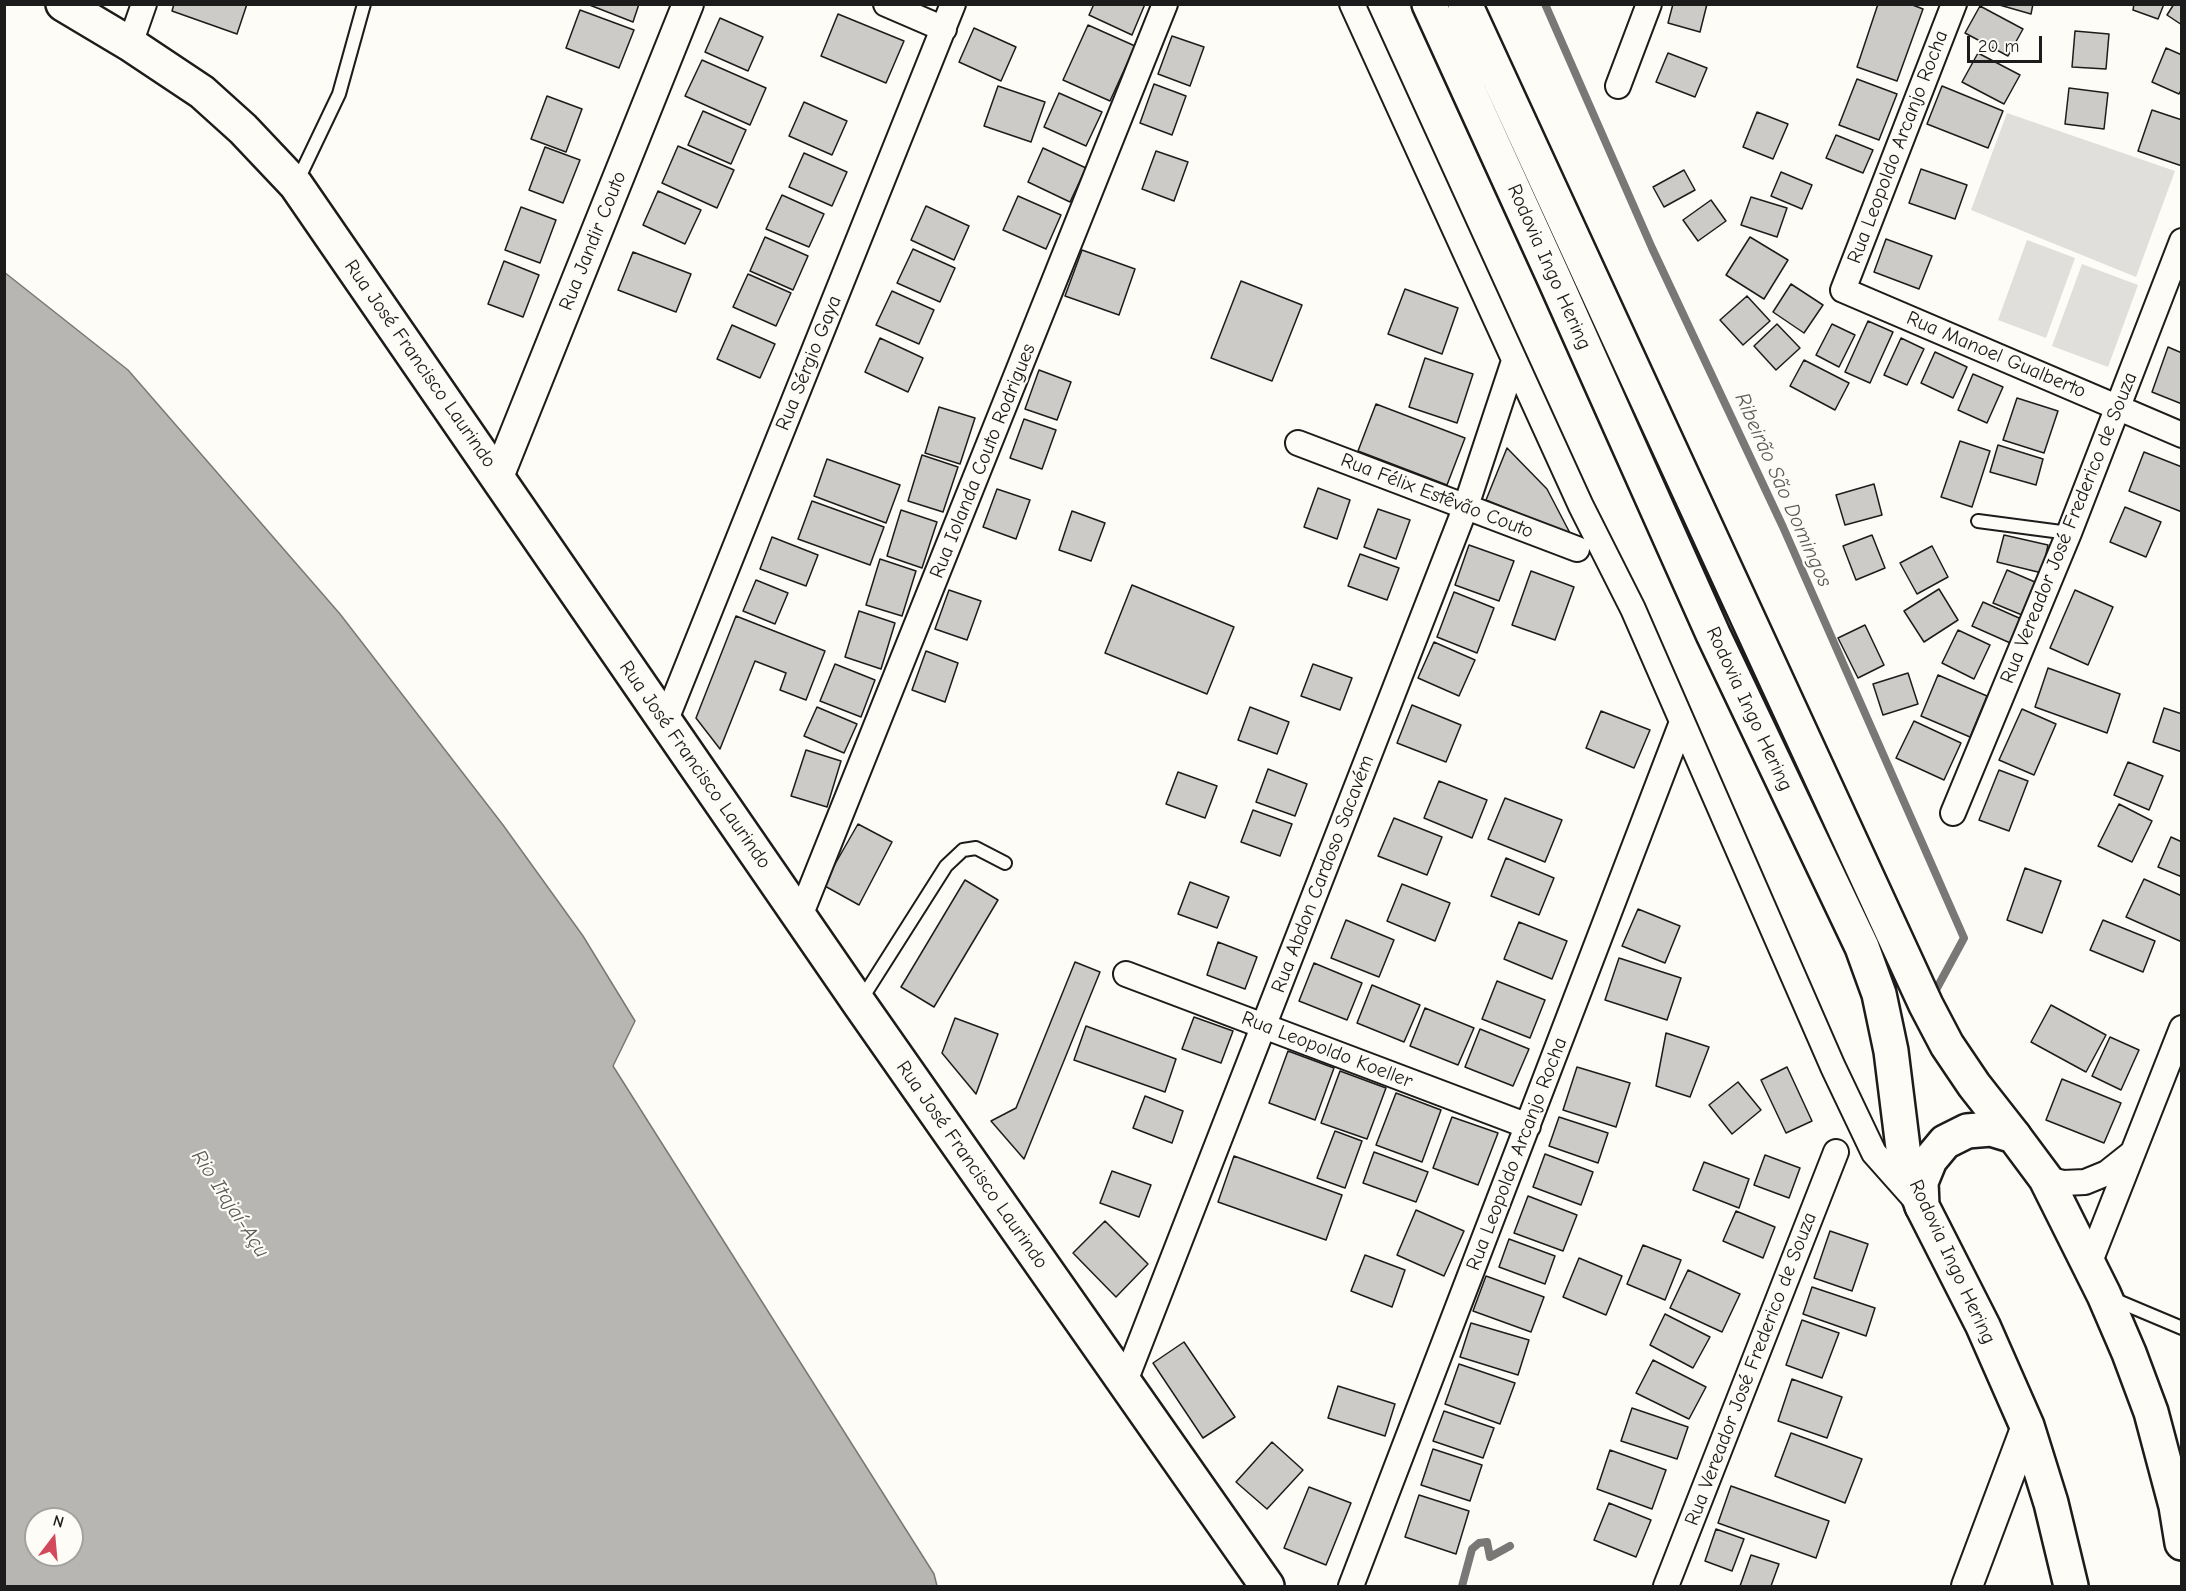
<!DOCTYPE html>
<html>
<head>
<meta charset="utf-8">
<style>
	body { margin:0 }
	#map { position:relative; width:2186px; height:1591px; overflow:hidden; background:#fdfcf7; font-family:"Comic Neue",sans-serif }
	canvas { display:block }
	.frame { position:absolute; inset:0; border:6px solid #1c1c1c; pointer-events:none }
	.north { position:absolute; left:24px; top:1507px; width:60px; height:60px; box-sizing:border-box; background:#fdfcf7; border:2px solid #a3a29f; border-radius:50%; rotate:16deg; font-size:16px; font-weight:700; line-height:24px; text-align:center; color:#1c1c1c }
	.north::after { content:''; display:block; margin:auto; width:21px; height:27px; background:#d1495b; clip-path:polygon(50% 0,100% 100%,50% 72%,0 100%) }
	.scale { position:absolute; left:1967px; top:36px; width:75px; height:27px; box-sizing:border-box; border:3px solid #1c1c1c; border-top:0; padding-left:8px; font-size:18px; line-height:21px; white-space:nowrap; color:#1c1c1c; -webkit-text-stroke:4px #fdfcf7; paint-order:stroke }
</style>
</head>
<body>
<div id="map">
<canvas width="2186" height="1591"></canvas>
<div class="frame"></div>
<div class="north">N</div>
<div class="scale">20 m</div>
</div>
<script>
const ctx = document.querySelector('canvas').getContext('2d');
ctx.lineJoin = 'round';
function fill(path, color) {
  ctx.fillStyle = color;
  ctx.fill(path, 'evenodd');
}
function shape(rows) {
  const path = new Path2D();
  for (const r of rows) {
    path.moveTo(r[0], r[1]);
    for (let i = 2; i < r.length; i += 2) path.lineTo(r[i], r[i + 1]);
  }
  return path;
}
function strokePath(path, color, width, dash) {
  ctx.strokeStyle = color;
  ctx.lineWidth = width;
  ctx.lineCap = dash ? 'butt' : 'round';
  ctx.setLineDash(dash || []);
  ctx.stroke(path);
}
function drawText(font, color, halo, rows, align = 'center') {
  ctx.font = font + ' "Comic Neue",sans-serif';
  ctx.lineWidth = 4.5;
  ctx.setLineDash([]);
  ctx.textBaseline = 'middle';
  ctx.strokeStyle = halo;
  ctx.fillStyle = color;
  for (const [text, x, y, turn = 0] of rows) {
    ctx.save();
    ctx.translate(x, y);
    ctx.rotate((+turn || 0) * Math.PI / 180);
    ctx.textAlign = isNaN(turn) ? turn : align;
    if (halo) ctx.strokeText(text, 0, 0);
    ctx.fillText(text, 0, 0);
    ctx.restore();
  }
}
fill(shape([
	[2007,113,2175,171,2136,277,1971,210],
	[2027,240,2075,258,2046,338,1998,320],
	[2082,264,2138,285,2108,367,2052,346]
]), '#e0dfdb');
const water = shape([
	[4,272,128,370,340,614,503,825,583,936,635,1021,613,1066,934,1574,937,1586,5,1586,4,272],
	[36,1519,72,1519,72,1555,36,1555,36,1519]
]);
fill(water, '#b7b6b2');
strokePath(water, '#797876', 1.5);
strokePath(shape([
	[1545,4,1652,248,1783,527,1964,938,1937,988],
	[1462,1586,1472,1549,1479,1543,1487,1542,1490,1557,1510,1546]
]), '#797876', 8);
const building = shape([
	[174,4,247,4,237,34,172,11,174,4],
	[587,4,639,4,633,22,587,4],
	[1094,4,1145,4,1132,35,1089,15,1094,4],
	[1673,4,1707,4,1700,32,1668,23,1673,4],
	[1878,4,1910,4,1923,9,1897,81,1857,67,1878,4],
	[1996,4,2033,4,2031,14,1996,4],
	[2134,4,2164,4,2158,19,2133,10,2134,4],
	[2174,4,2182,4,2182,25,2167,15,2174,4],
	[1980,6,2023,29,2008,56,1965,33,1980,6],
	[580,10,634,30,619,68,566,48,580,10],
	[838,14,904,41,886,83,821,56,838,14],
	[720,18,763,37,748,71,705,52,720,18],
	[1088,25,1135,46,1110,101,1063,80,1088,25],
	[974,28,1016,47,1001,81,959,62,974,28],
	[2075,31,2109,34,2106,69,2072,67,2075,31],
	[1172,36,1204,47,1190,86,1158,74,1172,36],
	[2166,48,2182,55,2182,88,2179,94,2152,82,2166,48],
	[1668,53,1707,68,1695,97,1656,82,1668,53],
	[1978,53,2020,75,2004,104,1962,82,1978,53],
	[702,60,766,88,750,125,685,96,702,60],
	[1857,79,1897,94,1879,140,1839,125,1857,79],
	[1154,84,1186,96,1172,135,1140,123,1154,84],
	[998,86,1045,102,1031,142,984,126,998,86],
	[1942,86,2003,111,1988,148,1927,124,1942,86],
	[2069,88,2108,93,2104,129,2065,124,2069,88],
	[1059,93,1102,112,1086,146,1044,127,1059,93],
	[547,96,582,109,566,152,531,139,547,96],
	[804,102,847,121,832,155,789,136,804,102],
	[2152,110,2182,120,2182,166,2138,151,2152,110],
	[703,111,746,130,731,164,688,145,703,111],
	[1757,112,1788,124,1773,159,1743,147,1757,112],
	[1836,135,1873,150,1863,173,1826,158,1836,135],
	[678,146,734,170,717,208,662,183,678,146],
	[545,147,580,160,563,203,529,190,545,147],
	[1043,148,1086,168,1070,202,1028,182,1043,148],
	[1156,151,1188,162,1174,201,1142,189,1156,151],
	[804,153,847,172,832,206,789,187,804,153],
	[1921,169,1967,185,1955,219,1909,203,1921,169],
	[1684,170,1695,190,1664,207,1653,187,1684,170],
	[1781,172,1812,185,1802,209,1771,196,1781,172],
	[658,191,701,210,685,244,643,225,658,191],
	[782,195,824,214,809,247,766,229,782,195],
	[1018,196,1061,215,1046,249,1003,230,1018,196],
	[1751,197,1787,208,1777,237,1741,225,1751,197],
	[1711,200,1726,221,1698,241,1683,220,1711,200],
	[926,206,969,226,954,260,911,240,926,206],
	[521,207,556,220,540,263,505,250,521,207],
	[765,237,808,256,793,290,750,271,765,237],
	[1750,237,1788,260,1764,299,1726,275,1750,237],
	[1886,239,1932,256,1919,289,1874,272,1886,239],
	[913,249,955,268,940,302,897,283,913,249],
	[1082,250,1135,269,1119,315,1065,296,1082,250],
	[633,252,691,274,676,312,618,290,633,252],
	[504,261,539,275,523,317,488,304,504,261],
	[748,274,791,293,776,326,733,307,748,274],
	[1241,281,1302,305,1272,381,1211,358,1241,281],
	[1791,284,1823,305,1804,333,1773,312,1791,284],
	[1405,289,1458,308,1442,354,1388,334,1405,289],
	[892,291,934,310,919,344,876,325,892,291],
	[1747,296,1770,321,1743,345,1720,320,1747,296],
	[1868,321,1893,332,1870,383,1845,372,1868,321],
	[1777,324,1800,348,1776,370,1754,346,1777,324],
	[1832,324,1855,335,1839,367,1816,355,1832,324],
	[732,325,775,344,760,378,717,359,732,325],
	[880,338,923,358,908,392,865,372,880,338],
	[1901,338,1924,349,1907,385,1884,375,1901,338],
	[2168,347,2182,353,2182,404,2152,392,2168,347],
	[1935,352,1967,367,1953,398,1921,383,1935,352],
	[1425,358,1473,374,1457,423,1409,407,1425,358],
	[1804,360,1849,383,1835,410,1790,386,1804,360],
	[1039,370,1071,382,1057,420,1025,409,1039,370],
	[1973,374,2003,387,1987,423,1958,410,1973,374],
	[2017,398,2058,411,2044,453,2003,440,2017,398],
	[1376,404,1465,438,1447,485,1358,451,1376,404],
	[939,407,975,418,960,464,925,453,939,407],
	[1024,419,1056,430,1042,469,1010,458,1024,419],
	[1960,441,1990,451,1972,507,1941,497,1960,441],
	[1998,445,2043,459,2036,485,1990,472,1998,445],
	[1507,448,1547,489,1571,535,1486,500,1507,448],
	[2144,452,2182,467,2182,512,2129,491,2144,452],
	[922,455,958,467,943,512,908,501,922,455],
	[827,459,900,485,886,523,814,496,827,459],
	[1874,484,1882,515,1845,525,1836,495,1874,484],
	[1318,488,1350,500,1337,539,1304,527,1318,488],
	[997,489,1030,500,1016,539,983,527,997,489],
	[812,501,884,527,870,565,798,539,812,501],
	[2125,507,2161,522,2146,557,2110,542,2125,507],
	[1378,509,1410,520,1396,559,1364,547,1378,509],
	[901,510,937,522,922,568,887,556,901,510],
	[1072,511,1105,523,1091,561,1059,550,1072,511],
	[1872,535,1885,568,1856,580,1843,546,1872,535],
	[2004,535,2048,545,2042,573,1997,562,2004,535],
	[772,537,818,555,806,586,760,569,772,537],
	[1469,545,1514,561,1499,601,1455,585,1469,545],
	[1932,546,1948,577,1917,594,1900,563,1932,546],
	[1360,554,1399,568,1387,600,1348,586,1360,554],
	[880,559,916,571,902,616,866,605,880,559],
	[2007,570,2035,582,2022,615,1993,603,2007,570],
	[1531,571,1574,587,1555,640,1512,625,1531,571],
	[756,580,788,593,775,624,743,611,756,580],
	[1132,585,1234,627,1207,694,1105,653,1132,585],
	[1939,589,1958,620,1924,642,1904,611,1939,589],
	[949,590,981,601,967,640,935,629,949,590],
	[2075,590,2113,607,2088,665,2050,648,2075,590],
	[1454,592,1494,608,1477,653,1437,637,1454,592],
	[1983,602,2028,622,2017,646,1972,626,1983,602],
	[859,611,895,623,881,669,845,657,859,611],
	[736,616,825,651,806,700,780,690,786,673,755,661,720,749,696,718,736,616],
	[1865,625,1884,665,1858,678,1838,638,1865,625],
	[1958,630,1990,645,1974,679,1942,663,1958,630],
	[1434,642,1475,660,1459,696,1418,678,1434,642],
	[926,651,958,663,945,702,912,690,926,651],
	[835,664,875,680,861,717,820,701,835,664],
	[1313,664,1352,678,1340,710,1301,696,1313,664],
	[2048,668,2120,694,2107,733,2035,707,2048,668],
	[1908,673,1918,704,1883,715,1873,684,1908,673],
	[1938,675,1987,696,1970,737,1921,716,1938,675],
	[1412,705,1461,725,1446,762,1397,743,1412,705],
	[817,707,857,724,844,753,804,736,817,707],
	[1250,707,1289,722,1277,754,1238,740,1250,707],
	[2164,708,2182,714,2182,752,2153,742,2164,708],
	[2022,709,2056,724,2034,775,1999,760,2022,709],
	[1601,711,1650,730,1634,768,1586,748,1601,711],
	[1914,721,1961,743,1944,780,1896,758,1914,721],
	[806,750,841,761,827,807,791,796,806,750],
	[2128,762,2163,776,2149,810,2114,795,2128,762],
	[1268,769,1307,784,1295,816,1256,802,1268,769],
	[1999,770,2028,781,2009,831,1979,820,1999,770],
	[1178,772,1217,786,1205,818,1166,804,1178,772],
	[1439,781,1487,800,1472,838,1424,818,1439,781],
	[1505,798,1562,820,1545,862,1488,839,1505,798],
	[2119,804,2152,821,2132,862,2098,846,2119,804],
	[1253,810,1292,824,1280,856,1241,842,1253,810],
	[1394,818,1442,837,1427,875,1378,856,1394,818],
	[858,824,892,842,859,905,823,885,858,824],
	[2171,837,2182,842,2182,877,2158,867,2171,837],
	[1506,858,1554,878,1539,915,1491,896,1506,858],
	[2025,868,2061,881,2042,933,2007,920,2025,868],
	[2144,879,2182,896,2182,942,2126,917,2144,879],
	[965,880,998,900,934,1007,901,987,965,880],
	[1190,882,1229,897,1217,928,1178,914,1190,882],
	[1402,884,1450,903,1435,941,1387,921,1402,884],
	[1638,909,1680,926,1665,963,1622,946,1638,909],
	[1346,920,1394,940,1379,977,1331,958,1346,920],
	[2103,920,2155,941,2143,972,2090,950,2103,920],
	[1519,922,1567,941,1552,979,1504,959,1519,922],
	[1218,942,1257,957,1245,989,1207,975,1218,942],
	[1619,958,1681,978,1667,1020,1605,1000,1619,958],
	[1075,962,1100,972,1024,1159,991,1121,1016,1108,1075,962],
	[1314,963,1362,983,1347,1020,1299,1001,1314,963],
	[1497,981,1545,1000,1530,1038,1482,1019,1497,981],
	[1372,985,1420,1005,1404,1042,1357,1023,1372,985],
	[2051,1005,2106,1035,2086,1072,2031,1042,2051,1005],
	[1425,1008,1474,1028,1458,1065,1410,1046,1425,1008],
	[1194,1017,1233,1031,1221,1063,1182,1049,1194,1017],
	[955,1018,998,1034,976,1094,942,1053,955,1018],
	[1086,1026,1176,1059,1165,1092,1074,1060,1086,1026],
	[1480,1029,1529,1049,1513,1086,1465,1067,1480,1029],
	[1666,1033,1709,1047,1690,1097,1656,1086,1666,1033],
	[2110,1037,2139,1050,2121,1090,2092,1076,2110,1037],
	[1288,1051,1334,1068,1315,1120,1269,1103,1288,1051],
	[1577,1067,1630,1083,1616,1127,1563,1110,1577,1067],
	[1787,1067,1812,1121,1786,1133,1761,1080,1787,1067],
	[1340,1071,1386,1088,1367,1139,1321,1123,1340,1071],
	[2062,1079,2121,1103,2104,1143,2046,1120,2062,1079],
	[1738,1082,1761,1110,1732,1134,1709,1105,1738,1082],
	[1396,1093,1441,1110,1422,1162,1376,1145,1396,1093],
	[1145,1096,1183,1111,1172,1143,1133,1128,1145,1096],
	[1452,1117,1498,1133,1478,1185,1433,1168,1452,1117],
	[1559,1117,1608,1133,1598,1163,1549,1146,1559,1117],
	[1335,1131,1362,1141,1345,1188,1317,1178,1335,1131],
	[1374,1152,1428,1172,1416,1202,1363,1183,1374,1152],
	[1545,1154,1593,1172,1581,1205,1533,1187,1545,1154],
	[1765,1155,1800,1168,1789,1198,1754,1185,1765,1155],
	[1234,1156,1342,1195,1326,1240,1218,1202,1234,1156],
	[1704,1162,1749,1179,1739,1208,1693,1190,1704,1162],
	[1112,1171,1151,1185,1139,1217,1100,1203,1112,1171],
	[1528,1196,1577,1215,1563,1251,1514,1233,1528,1196],
	[1416,1210,1464,1231,1444,1276,1397,1255,1416,1210],
	[1736,1211,1775,1227,1763,1258,1723,1241,1736,1211],
	[1105,1221,1148,1264,1116,1297,1073,1253,1105,1221],
	[1830,1231,1868,1244,1852,1291,1814,1278,1830,1231],
	[1509,1239,1555,1256,1545,1284,1499,1267,1509,1239],
	[1643,1245,1681,1260,1665,1300,1627,1284,1643,1245],
	[1365,1255,1405,1270,1392,1307,1351,1291,1365,1255],
	[1579,1258,1622,1276,1606,1315,1563,1297,1579,1258],
	[1688,1270,1740,1294,1722,1332,1670,1308,1688,1270],
	[1486,1276,1544,1297,1531,1332,1473,1311,1486,1276],
	[1812,1287,1875,1308,1866,1336,1803,1314,1812,1287],
	[1665,1314,1710,1337,1693,1368,1650,1345,1665,1314],
	[1802,1320,1839,1333,1822,1378,1786,1365,1802,1320],
	[1471,1323,1529,1340,1518,1375,1460,1357,1471,1323],
	[1184,1342,1235,1417,1203,1438,1153,1363,1184,1342],
	[1653,1360,1706,1387,1689,1419,1636,1393,1653,1360],
	[1459,1364,1515,1383,1500,1424,1445,1404,1459,1364],
	[1792,1379,1842,1397,1827,1438,1778,1421,1792,1379],
	[1338,1386,1395,1404,1385,1436,1328,1418,1338,1386],
	[1632,1408,1688,1427,1677,1459,1621,1441,1632,1408],
	[1444,1411,1494,1428,1483,1458,1433,1441,1444,1411],
	[1791,1433,1862,1459,1845,1503,1775,1476,1791,1433],
	[1272,1442,1303,1470,1267,1509,1236,1482,1272,1442],
	[1433,1449,1482,1465,1470,1501,1421,1485,1433,1449],
	[1610,1450,1666,1470,1652,1509,1597,1489,1610,1450],
	[1731,1486,1829,1521,1816,1558,1718,1523,1731,1486],
	[1309,1487,1351,1503,1326,1565,1284,1548,1309,1487],
	[1419,1495,1469,1511,1456,1554,1405,1537,1419,1495],
	[1609,1503,1651,1520,1636,1557,1594,1540,1609,1503],
	[1716,1529,1744,1539,1732,1571,1705,1561,1716,1529],
	[1751,1555,1779,1564,1771,1586,1740,1586,1751,1555]
]);
fill(building, '#cccbc8');
strokePath(building, '#1c1c1c', 1.5);
const service = shape([
	[296,184,339,94,364,4],
	[1978,521,2069,533],
	[861,1000,946,866,963,850,976,848,1005,863],
	[2113,1299,2182,1328]
]);
const minor = shape([
	[886,4,944,29],
	[1352,4,1581,506,1633,609,1833,1067,1874,1153,1914,1198],
	[1954,4,1843,290,2182,435],
	[130,44,144,4],
	[1618,86,1649,4],
	[1298,443,1577,549],
	[665,722,953,4],
	[1953,813,2069,533,2182,241],
	[800,916,1165,4],
	[1126,974,1528,1126],
	[2046,1179,2063,1183,2085,1182,2107,1173,2131,1154],
	[2089,1264,2182,1028],
	[1124,1384,1466,506,1514,361],
	[1351,1586,1682,722],
	[1666,1586,1836,1152]
]);
const tertiary = shape([
	[498,477,688,4],
	[1967,1586,2027,1426]
]);
const secondary = shape([
	[63,4,130,44,202,92,243,129,296,185,859,1003,1267,1586]
]);
const trunk = shape([
	[2071,1586,2051,1503,2027,1426,1983,1326,1922,1206,1921,1182,1930,1160,1945,1142,1967,1131,1991,1129,2014,1136,2046,1179,2104,1295,2129,1353,2151,1412,2176,1506,2182,1543]
]);
const motorway = shape([
	[1429,4,1554,278,1713,634,1862,947,1879,994,1891,1051,1904,1156,1922,1206],
	[1465,4,1926,1005,1947,1045,1974,1085,2014,1136]
]);
strokePath(service, '#1c1c1c', 16);
strokePath(minor, '#1c1c1c', 28);
strokePath(tertiary, '#1c1c1c', 34);
strokePath(secondary, '#1c1c1c', 38);
strokePath(trunk, '#1c1c1c', 38);
strokePath(motorway, '#1c1c1c', 38);
strokePath(service, '#fdfcf7', 12);
strokePath(minor, '#fdfcf7', 24);
strokePath(tertiary, '#fdfcf7', 30);
strokePath(secondary, '#fdfcf7', 33);
strokePath(trunk, '#fdfcf7', 33);
strokePath(motorway, '#fdfcf7', 33);
drawText('20px', '#1c1c1c', '#fdfcf7', [
	["Rua Leopoldo Arcanjo Rocha",1898,147,-69],
	["Rua Jandir Couto",593,241,-68],
	["Rodovia Ingo Hering",1549,267,66],
	["Rua Manoel Gualberto",1996,355,23],
	["Rua Sérgio Gaya",809,363,-68],
	["Rua José Francisco Laurindo",420,364,55],
	["Rua Iolanda Couto Rodrigues",983,461,-68],
	["Rua Félix Estêvão Couto",1437,496,21],
	["Rua Vereador José Frederico de Souza",2069,528,-68],
	["Rodovia Ingo Hering",1749,709,65],
	["Rua José Francisco Laurindo",695,765,55],
	["Rua Abdon Cardoso Sacavém",1323,874,-69],
	["Rua Leopoldo Koeller",1327,1050,21],
	["Rua Leopoldo Arcanjo Rocha",1517,1154,-69],
	["Rua José Francisco Laurindo",972,1165,55],
	["Rodovia Ingo Hering",1952,1262,65],
	["Rua Vereador José Frederico de Souza",1751,1369,-69]
]);
drawText('italic 21px', '#5a5a58', '#fdfcf7', [
	["Ribeirão São Domingos",1783,490,66],
	["Rio Itajaí-Açu",230,1204,57]
]);
</script>
</body>
</html>
